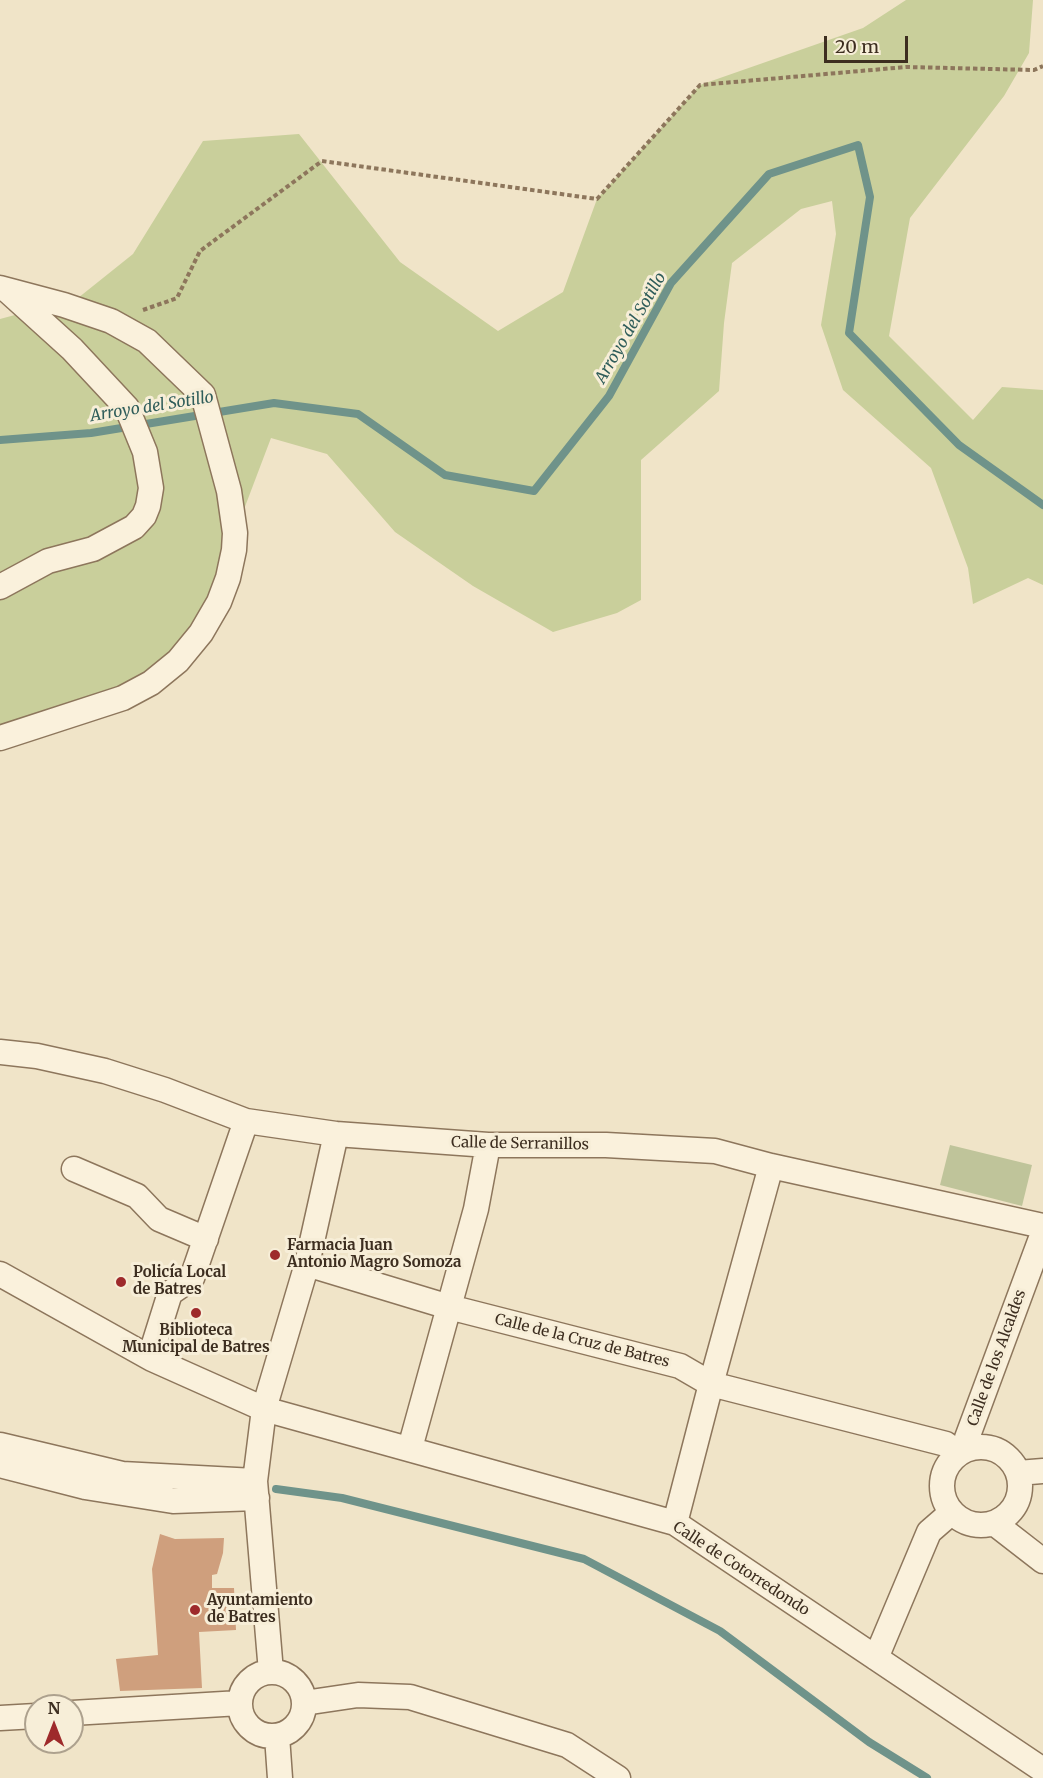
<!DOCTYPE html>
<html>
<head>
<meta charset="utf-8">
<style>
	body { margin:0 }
	#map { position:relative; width:1043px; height:1778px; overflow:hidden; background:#f0e4c8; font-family:Merriweather,serif }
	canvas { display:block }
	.north { position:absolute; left:24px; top:1694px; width:60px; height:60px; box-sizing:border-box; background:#f7eed8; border:2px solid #ada18e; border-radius:50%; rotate:0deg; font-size:16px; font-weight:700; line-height:24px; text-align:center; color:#3d2e20 }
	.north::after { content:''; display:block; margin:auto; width:21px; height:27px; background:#9e2a2b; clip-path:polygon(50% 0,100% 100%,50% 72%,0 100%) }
	.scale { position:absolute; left:824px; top:36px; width:84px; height:27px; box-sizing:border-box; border:3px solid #3d2e20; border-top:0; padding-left:8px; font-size:18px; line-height:21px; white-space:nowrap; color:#3d2e20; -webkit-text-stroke:4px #f7eed8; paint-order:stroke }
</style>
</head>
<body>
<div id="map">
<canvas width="1043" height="1778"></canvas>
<div class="north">N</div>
<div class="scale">20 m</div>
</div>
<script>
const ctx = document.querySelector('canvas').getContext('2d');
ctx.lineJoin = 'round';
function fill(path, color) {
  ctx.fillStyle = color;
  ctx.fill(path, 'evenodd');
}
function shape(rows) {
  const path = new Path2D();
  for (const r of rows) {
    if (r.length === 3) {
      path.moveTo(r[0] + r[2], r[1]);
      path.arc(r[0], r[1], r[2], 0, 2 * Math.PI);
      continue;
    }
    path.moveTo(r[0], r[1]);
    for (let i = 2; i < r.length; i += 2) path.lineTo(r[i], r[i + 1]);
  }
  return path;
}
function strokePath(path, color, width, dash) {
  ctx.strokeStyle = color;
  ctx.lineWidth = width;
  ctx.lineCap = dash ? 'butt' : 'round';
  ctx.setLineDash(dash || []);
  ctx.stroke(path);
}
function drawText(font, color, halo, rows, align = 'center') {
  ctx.font = font + ' Merriweather,serif';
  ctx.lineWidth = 6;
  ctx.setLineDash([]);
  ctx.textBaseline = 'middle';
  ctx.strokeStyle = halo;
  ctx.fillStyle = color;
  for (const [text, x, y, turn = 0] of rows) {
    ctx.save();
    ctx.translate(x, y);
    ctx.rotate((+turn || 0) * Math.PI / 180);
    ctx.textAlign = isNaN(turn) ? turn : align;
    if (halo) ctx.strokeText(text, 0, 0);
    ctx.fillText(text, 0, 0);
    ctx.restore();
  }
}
fill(shape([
	[906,0,1033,0,1029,53,1004,96,910,218,889,336,973,420,1002,387,1043,390,1043,585,1028,578,973,604,968,568,931,468,843,390,821,325,836,234,832,201,801,209,732,263,724,323,719,391,641,460,641,600,617,613,553,632,473,586,395,532,327,454,271,438,235,533,228,578,151,683,0,738,0,319,78,298,133,254,203,141,299,134,400,262,498,331,563,292,597,199,700,85,863,28]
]), '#c9cf9b');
fill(shape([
	[950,1145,1032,1165,1022,1206,940,1185]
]), '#bfc49a');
strokePath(shape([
	[0,440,91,433,274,403,358,414,445,475,534,491,609,396,671,283,769,174,858,145,870,197,849,333,959,445,1043,505],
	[276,1489,342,1498,584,1559,720,1631,869,1742,927,1778]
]), '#6f938a', 8);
fill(shape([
	[160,1534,175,1539,224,1538,223,1553,217,1574,212,1575,212,1588,234,1588,236,1630,199,1632,202,1688,120,1691,116,1659,158,1655,152,1569]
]), '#cf9f7d');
const street = shape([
	[0,288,64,305,111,321,147,341,203,395,229,491,235,533,234,550,228,578,219,602,201,633,178,661,151,683,123,698,0,738],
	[0,587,48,561,93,549,134,527,144,516,148,506,151,488,145,452,127,408,72,349,9,292],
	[0,1052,37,1056,105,1071,165,1090,246,1121,336,1134,488,1145,606,1145,715,1151,771,1166,1043,1226],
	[74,1169,137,1196,159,1219,206,1239],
	[307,1264,449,1307,680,1366,711,1384,946,1444,959,1453],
	[0,1274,152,1359,264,1409,675,1523,1043,1770],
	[154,1344,170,1293,192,1278,246,1121],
	[0,1445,122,1474,255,1481],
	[981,1486,39],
	[410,1448,476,1209,488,1145],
	[965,1450,967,1438,1043,1233],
	[0,1465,85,1487,173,1501,257,1498],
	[1018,1473,1043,1471],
	[675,1523,711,1384,771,1166],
	[994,1523,1043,1561],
	[876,1658,929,1532,952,1512],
	[271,1672,255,1481,264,1409,307,1264,336,1134],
	[272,1704,32],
	[304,1703,358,1695,410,1697,567,1745,618,1778],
	[72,1713,240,1703],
	[0,1718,36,1716],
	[277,1736,280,1778]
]);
strokePath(street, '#8d765c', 27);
strokePath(shape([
	[143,310,177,298,200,251,322,161,597,199,700,85,906,67,1034,70,1043,66]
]), '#8d765c', 4, [4.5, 3]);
strokePath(street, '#faf1dc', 24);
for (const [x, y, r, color] of [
	[275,1255,6,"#9e2a2b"],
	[121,1282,6,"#9e2a2b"],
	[196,1313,6,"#9e2a2b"],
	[195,1610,6,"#9e2a2b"]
]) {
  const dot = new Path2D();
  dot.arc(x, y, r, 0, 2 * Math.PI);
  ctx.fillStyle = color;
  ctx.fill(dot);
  strokePath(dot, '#f7eed8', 2);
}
drawText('15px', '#3d2e20', '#f7eed8', [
	["Calle de Serranillos",520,1144,1],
	["Calle de la Cruz de Batres",582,1341,14],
	["Calle de los Alcaldes",997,1358,-70],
	["Calle de Cotorredondo",741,1569,33]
]);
drawText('bold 15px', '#3d2e20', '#f7eed8', [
	["Farmacia Juan",287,1246],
	["Antonio Magro Somoza",287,1263],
	["Policía Local",133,1273],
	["de Batres",133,1290],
	["Biblioteca",196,1331,"center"],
	["Municipal de Batres",196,1348,"center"],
	["Ayuntamiento",207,1601],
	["de Batres",207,1618]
], 'left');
drawText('italic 16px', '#2f5d5a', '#f7eed8', [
	["Arroyo del Sotillo",631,328,-60],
	["Arroyo del Sotillo",152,407,-9]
]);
</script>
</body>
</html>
